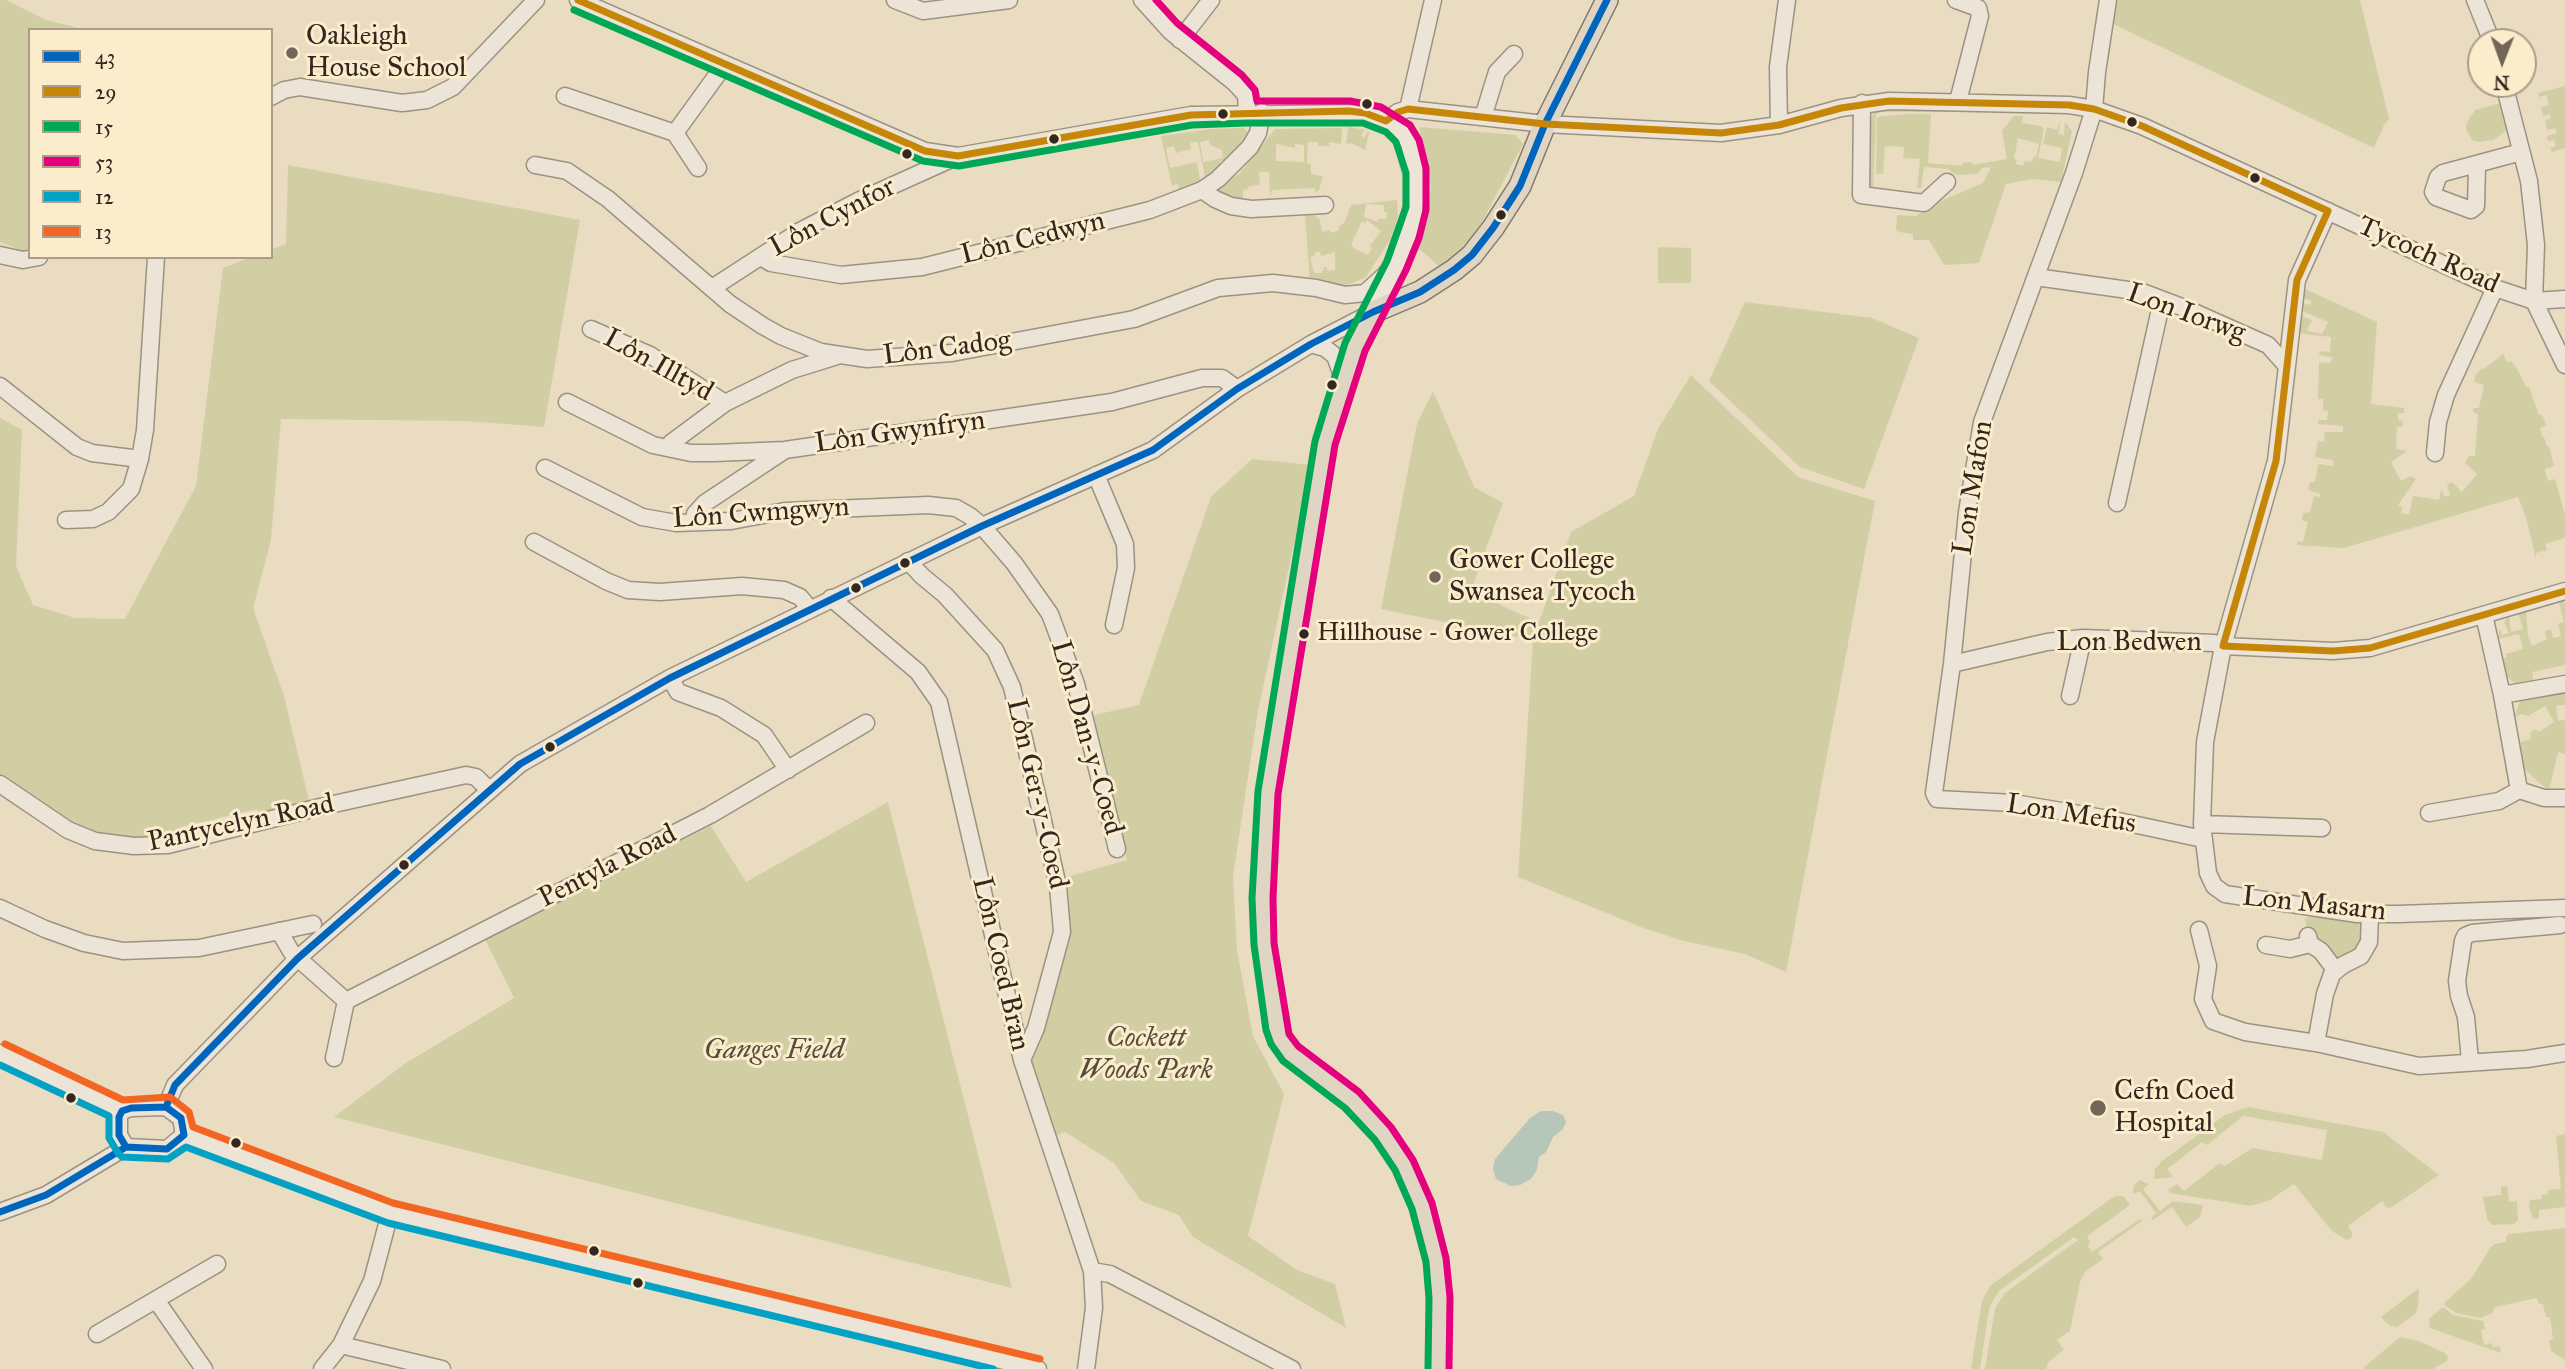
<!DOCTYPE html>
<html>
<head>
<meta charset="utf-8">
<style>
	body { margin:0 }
	#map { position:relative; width:2565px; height:1369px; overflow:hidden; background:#e9dcc1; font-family:"IM FELL Great Primer",serif }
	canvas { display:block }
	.legend { position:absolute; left:28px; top:28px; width:245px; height:231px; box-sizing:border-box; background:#fbeccc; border:2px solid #ab9d88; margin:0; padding:9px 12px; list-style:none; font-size:21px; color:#342721 }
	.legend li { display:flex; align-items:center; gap:14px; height:35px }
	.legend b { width:35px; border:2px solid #ab9d88 }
	.north { position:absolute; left:2467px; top:28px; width:70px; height:70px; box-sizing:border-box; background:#fbeccc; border:2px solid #ab9d88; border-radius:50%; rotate:181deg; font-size:19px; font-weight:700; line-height:28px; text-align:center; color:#342721 }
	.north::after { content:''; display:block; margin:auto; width:24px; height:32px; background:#736659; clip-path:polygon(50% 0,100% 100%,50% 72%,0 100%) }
</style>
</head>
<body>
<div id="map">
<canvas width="2565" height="1369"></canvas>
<ul class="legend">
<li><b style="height:9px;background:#0065bd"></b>43</li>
<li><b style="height:9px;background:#c68608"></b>29</li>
<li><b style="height:9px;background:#00a754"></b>15</li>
<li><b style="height:9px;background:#e5007d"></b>53</li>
<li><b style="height:9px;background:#03a2c5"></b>12</li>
<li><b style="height:9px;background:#f26522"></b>13</li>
</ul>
<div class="north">N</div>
</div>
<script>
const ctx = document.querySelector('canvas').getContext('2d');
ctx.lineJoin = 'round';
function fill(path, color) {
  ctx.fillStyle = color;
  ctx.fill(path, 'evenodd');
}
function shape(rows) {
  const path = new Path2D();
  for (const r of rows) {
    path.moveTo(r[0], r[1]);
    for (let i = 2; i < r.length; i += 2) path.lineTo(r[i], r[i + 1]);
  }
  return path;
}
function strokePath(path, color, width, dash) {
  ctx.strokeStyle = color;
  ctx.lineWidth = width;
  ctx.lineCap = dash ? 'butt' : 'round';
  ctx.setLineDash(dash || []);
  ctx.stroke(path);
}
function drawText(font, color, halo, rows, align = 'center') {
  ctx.font = font + ' "IM FELL Great Primer",serif';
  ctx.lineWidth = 6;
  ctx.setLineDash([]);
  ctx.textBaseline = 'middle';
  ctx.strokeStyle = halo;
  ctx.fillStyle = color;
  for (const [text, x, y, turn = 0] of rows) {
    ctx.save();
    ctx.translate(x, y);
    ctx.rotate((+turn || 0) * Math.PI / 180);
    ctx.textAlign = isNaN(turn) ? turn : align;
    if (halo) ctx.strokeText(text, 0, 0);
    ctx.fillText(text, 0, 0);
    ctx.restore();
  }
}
fill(shape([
	[0,0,6,0,46,20,87,30,30,30,30,252,28,253,0,242],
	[2118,0,2360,0,2389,119,2384,125,2374,148,2113,24],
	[2565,86,2565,148,2552,152,2550,148,2556,146,2554,140,2548,141,2547,136,2557,133,2555,128,2547,130,2545,121,2551,118,2550,114,2543,116,2541,107,2549,105,2548,101,2546,95,2539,97,2538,93],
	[2501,103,2507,130,2493,140,2480,142,2472,140,2466,129,2467,122,2475,110],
	[1879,108,2004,111,2004,112,1880,112,1876,114,1873,192,1868,183,1869,142,1872,115],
	[1906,114,1931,114,1928,163,1962,166,1963,163,1972,162,1973,165,2007,159,2002,131,2014,116,2023,116,2022,123,2041,126,2044,129,2038,158,2060,162,2062,148,2043,144,2047,127,2057,130,2061,119,2058,134,2064,135,2065,122,2072,131,2061,182,2033,179,2006,184,1979,263,1944,265,1929,240,1913,240,1913,234,1899,232,1896,230,1897,215,1916,216,1924,211,1924,208,1983,183,1991,167,1982,168,1978,174,1956,175,1948,169,1924,167,1921,188,1917,188,1920,159,1903,158,1904,147,1885,146,1883,174,1876,174,1877,117],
	[2018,138,2039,144,2036,157,2033,157,2032,162,2025,161,2023,166,2016,164,2017,160,2014,158],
	[1348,127,1365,130,1361,135,1364,138,1368,131,1369,133,1365,150,1351,143,1346,144],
	[1419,127,1516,135,1523,144,1474,237,1439,266,1416,246,1426,218,1431,186],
	[1244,128,1247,132,1247,139,1232,159,1220,161,1221,170,1206,182,1198,142,1190,143,1191,149,1176,153,1174,146,1166,148,1170,168,1197,162,1201,185,1180,194,1178,184,1172,186,1161,136,1211,129],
	[1209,140,1210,145,1222,150,1223,158,1203,162,1200,142],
	[1342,128,1341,144,1329,142,1329,146,1318,146,1318,142,1308,142,1307,163,1311,164,1311,173,1314,175,1323,176,1319,190,1315,193,1315,188,1272,190,1270,198,1269,172,1259,172,1260,185,1249,186,1248,189,1243,190,1243,199,1235,198,1232,201,1217,194,1217,189,1240,173,1275,129],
	[1276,144,1295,148,1295,144,1304,145,1304,162,1276,161],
	[1399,154,1406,174,1403,223,1401,233,1388,260,1379,274,1373,277,1393,242,1400,223,1404,185,1397,157],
	[288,165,580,220,544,427,467,421,281,419,271,540,253,608,284,696,310,805,260,818,257,809,181,827,183,837,160,841,96,836,70,826,0,779,0,418,22,430,16,566,33,605,75,618,125,619,196,486,223,268,252,257,271,257,271,250,286,244],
	[1397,200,1398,216,1390,240,1366,277,1343,287,1310,284,1305,213,1311,213,1320,220,1322,232,1330,230,1331,233,1340,230,1338,227,1345,222,1351,205],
	[1366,204,1384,205,1384,212,1387,212,1386,219,1378,219,1378,222,1364,217],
	[1367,220,1381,231,1370,246,1372,248,1368,255,1355,249,1351,245,1362,221,1365,223],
	[1315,252,1320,252,1321,256,1335,252,1335,270,1327,271,1327,267,1324,267,1322,273,1314,273,1310,257,1315,256],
	[1658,247,1691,248,1691,283,1658,283],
	[2305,289,2377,322,2371,404,2404,408,2404,413,2398,413,2398,420,2403,421,2402,427,2397,427,2396,449,2407,451,2391,462,2401,481,2411,476,2416,479,2398,505,2403,507,2401,513,2409,515,2413,496,2439,500,2441,490,2445,497,2450,495,2447,485,2452,482,2462,492,2477,474,2465,463,2469,456,2475,456,2478,415,2473,411,2474,408,2479,408,2484,385,2474,382,2475,376,2482,368,2483,370,2503,354,2507,362,2511,361,2517,369,2526,387,2529,387,2539,415,2542,415,2545,422,2546,426,2540,428,2542,437,2544,437,2547,446,2549,446,2554,466,2545,469,2548,481,2555,479,2558,490,2565,514,2565,538,2545,544,2547,550,2536,553,2536,559,2526,517,2518,497,2344,548,2297,545,2297,541,2303,542,2308,522,2302,520,2303,513,2310,512,2314,496,2320,497,2320,494,2308,490,2310,482,2315,482,2318,464,2333,466,2333,460,2315,457,2318,441,2324,442,2325,432,2343,432,2343,426,2318,424,2318,420,2327,420,2328,411,2323,410,2323,399,2318,399,2319,362,2331,363,2332,357,2319,355,2320,351,2330,352,2331,337,2296,333,2299,315,2312,320,2307,331,2322,334,2328,322,2300,310,2302,303,2310,305,2312,301,2303,298],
	[1745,302,1872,318,1919,338,1864,489,1800,467,1709,381],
	[1691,375,1798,477,1875,501,1786,972,1745,954,1684,941,1646,929,1518,877,1533,640,1381,609,1417,424,1433,391,1474,487,1503,503,1473,584,1502,606,1539,622,1571,532,1634,496,1658,429],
	[1252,459,1311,465,1258,711,1233,876,1237,950,1253,1036,1284,1094,1248,1236,1297,1270,1335,1284,1346,1328,1193,1237,1179,1215,1141,1201,1114,1163,1065,1132,1050,1137,1030,1067,1061,965,1063,878,1127,860,1090,716,1139,705,1211,497],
	[2562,600,2565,604,2565,665,2532,672,2534,683,2517,685,2506,676,2503,659,2507,657,2506,654,2523,649,2519,634,2498,639,2500,628,2502,635,2509,633,2504,622,2509,615,2511,632,2523,629,2518,613,2526,611,2528,637,2532,646,2547,639,2545,631,2551,629,2553,638,2561,636,2558,624,2564,622,2559,602],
	[2565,691,2565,705,2556,706,2558,721,2565,720,2565,754,2558,752,2549,791,2524,769,2520,742,2531,739,2530,732,2536,729,2539,732,2554,722,2545,706,2528,716,2522,714,2514,717,2521,699],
	[888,802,1012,1288,334,1117,406,1063,514,998,485,939,711,826,746,882],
	[2323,915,2356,920,2364,928,2364,939,2359,950,2344,957,2330,958,2316,941,2316,932,2307,928,2305,918],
	[2248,1107,2383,1132,2439,1175,2392,1207,2387,1208,2382,1201,2348,1226,2352,1233,2352,1237,2347,1240,2332,1231,2294,1184,2270,1200,2251,1206,2170,1193,2168,1190,2177,1184,2184,1191,2220,1163,2225,1166,2252,1148,2322,1160,2327,1130,2243,1116,2207,1145,2202,1142,2167,1169,2173,1177,2154,1179,2155,1169,2162,1161,2225,1115],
	[2565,1134,2565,1207,2539,1210,2539,1218,2533,1219,2529,1208,2530,1200,2542,1199,2541,1195,2548,1194,2548,1190,2561,1189,2556,1136],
	[2140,1180,2149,1184,2143,1189,2160,1211,2173,1201,2203,1205,2200,1217,2186,1227,2172,1207,2153,1220,2151,1218,2156,1213,2140,1191,2134,1194,2133,1192,2134,1185],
	[2507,1186,2509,1202,2517,1201,2518,1220,2514,1224,2492,1225,2487,1219,2483,1197,2501,1195,2501,1187],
	[2115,1196,2123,1196,2130,1205,2087,1236,2090,1242,2088,1246,2092,1252,2140,1219,2142,1221,2098,1252,2103,1259,2085,1272,2080,1282,2070,1331,2057,1340,2064,1350,2048,1362,2046,1369,1985,1369,1995,1309,1999,1302,2005,1293,2078,1240,2074,1237,2000,1290,1993,1300,1989,1309,1980,1369,1971,1369,1982,1301,1991,1285],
	[2565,1228,2565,1360,2551,1351,2549,1341,2553,1339,2550,1317,2546,1317,2543,1304,2539,1304,2537,1298,2495,1307,2492,1313,2481,1318,2456,1313,2446,1306,2444,1303,2471,1279,2490,1248,2495,1244,2506,1242,2506,1237,2509,1234],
	[2419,1288,2418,1307,2415,1314,2397,1327,2390,1326,2381,1317],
	[2443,1307,2453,1315,2483,1321,2485,1329,2481,1330,2484,1345,2491,1343,2493,1347,2500,1346,2501,1353,2430,1328,2429,1319],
	[2400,1337,2419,1341,2445,1353,2448,1357,2447,1361,2433,1369,2362,1369]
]), '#d1cea4');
fill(shape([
	[1541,1111,1553,1111,1563,1115,1566,1122,1563,1129,1553,1137,1546,1152,1539,1157,1537,1170,1531,1179,1520,1185,1511,1186,1496,1179,1493,1169,1495,1159,1530,1118]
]), '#b6c6b9');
const minor = shape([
	[895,0,923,11,1009,0],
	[1142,0,1170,31,1235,83,1246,95,1247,112],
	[1956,0,1978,8,1980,16,1958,101],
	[2108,0,2097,72,2094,109,2074,173,1982,422,1967,512,1952,664,1934,793,1937,799,2014,803,2109,819,2203,839],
	[2475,0,2492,42],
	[1180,40,1211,0],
	[2504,84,2529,181,2536,245,2534,301,2565,365],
	[565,96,675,133,725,64],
	[271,97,284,90,300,87,402,103,427,100,453,87,536,0],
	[1862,103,1861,195,1924,203,1947,182],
	[1408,109,1433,0],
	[1483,117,1497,72,1514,54],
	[1386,121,1398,112,1408,109,1545,124,1721,133,1779,125,1841,108,1889,101,2069,105,2094,109,2142,126,2495,288,2534,301,2565,299],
	[1779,125,1778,67,1787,0],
	[675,133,698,168],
	[535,165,567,171,608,199,730,304,763,326,781,336,821,352,867,359,952,353,1134,319,1218,288,1273,283,1316,288,1345,295,1365,293,1387,273],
	[2477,166,2476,206,2471,210,2436,197,2433,192,2438,177,2443,173,2521,152],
	[1202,190,1215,199,1231,206,1251,209,1325,205],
	[2328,211,2297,280,2276,461,2223,646,2205,742,2202,824,2208,873,2214,886,2225,894,2357,914,2399,914,2565,908],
	[0,255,23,260,39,257],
	[761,257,771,263,841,275,922,267,1150,210,1202,190,1218,179,1250,147,1258,133,1262,112],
	[2036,277,2142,292,2187,309,2268,345,2285,364],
	[712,288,800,231,858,201,958,156],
	[591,329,650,355,725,403],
	[1311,344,1325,348,1335,356,1344,381],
	[0,386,77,447,92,453,140,459],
	[567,402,653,445,691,453,714,453,785,450,1112,402,1202,378,1222,378,1237,389],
	[669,448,671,443,725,403,792,370,837,356],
	[2435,453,2438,422,2446,395,2495,288],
	[545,468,642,517,676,523,731,521,785,511,928,505,956,508,970,516,982,526,1014,563,1050,614,1076,684,1117,849],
	[1096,475,1125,544,1126,568,1114,625],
	[2117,503,2162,300],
	[66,520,93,519,108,512,131,489,140,459,145,430,156,257],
	[694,522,695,514,705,503,785,450],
	[534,542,606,581,628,590,660,592,742,586,784,590,800,597,810,609],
	[908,561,922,576,945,595,995,650,1012,687,1058,886,1062,932,1036,1028,1022,1060],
	[831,598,918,672,939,702,1022,1060,1092,1271,1094,1308,1086,1369],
	[2484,615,2502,695,2519,790,2544,798,2565,798],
	[1952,664,2047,642,2083,638,2214,643,2223,646,2333,651,2370,648,2565,591],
	[670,678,678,692,721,708,764,735,788,770],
	[2502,695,2565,684],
	[2070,696,2083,638],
	[0,784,68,830,95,841,134,846,168,845,320,807,466,775,476,777,489,790],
	[2429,813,2499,801,2519,790],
	[2202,824,2322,828],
	[0,908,45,929,84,943,123,951,199,948,313,924],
	[2199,930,2208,966,2203,999,2213,1021,2245,1032,2316,1043,2325,994,2332,974,2343,965,2361,956,2369,942,2370,914],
	[279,931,292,953,346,1001],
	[2308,936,2310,944,2321,951,2336,971],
	[2266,945,2290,949,2310,944],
	[346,1001,710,815,866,723],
	[2316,1043,2419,1066,2527,1059,2565,1053],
	[0,1053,122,1111],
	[334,1058,346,1001],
	[2470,1061,2466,1017,2459,996,2457,981,2463,941,2465,936,2472,933,2560,925],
	[166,1107,175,1085,297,959,520,764,670,678,982,526,1153,450,1237,389,1311,344,1373,312,1397,265,1413,222,1417,182,1409,143,1397,127,1365,113,1191,115,958,156,925,151,578,0],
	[122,1111,131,1108,166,1107,181,1118,184,1135],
	[122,1111,119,1117,119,1135,126,1147],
	[184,1135,390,1213,1038,1369],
	[126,1147,167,1149,184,1135],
	[0,1212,46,1195,126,1147],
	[1092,1271,1110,1274,1292,1369],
	[156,1300,204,1369],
	[97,1334,217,1264],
	[341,1345,442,1369],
	[322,1369,341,1345,372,1281,390,1213]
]);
const major = shape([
	[1438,1369,1440,1298,1436,1260,1422,1206,1404,1165,1392,1145,1371,1119,1352,1100,1290,1053,1276,1029,1264,944,1262,898,1268,793,1319,478,1325,443,1355,347,1373,312,1420,292,1454,270,1472,255,1493,228,1520,186,1545,124,1607,0]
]);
strokePath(minor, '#9b9282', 19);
strokePath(major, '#827a6c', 24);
strokePath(minor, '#ece4d7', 16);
strokePath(major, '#dfd5c2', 21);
strokePath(shape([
	[166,1107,175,1085,297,959,520,764,670,678,982,526,1153,450,1237,389,1311,344,1373,312,1420,292,1454,270,1472,255,1493,228,1520,186,1545,124,1607,0],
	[166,1107,181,1118,184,1135,167,1149,126,1147,119,1135,119,1117,122,1111,131,1108,166,1107],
	[0,1212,46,1195,126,1147]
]), '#0065bd', 7);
strokePath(shape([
	[578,0,925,151,958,156,1191,115,1349,111,1365,113,1386,121,1398,112,1408,109,1545,124,1721,133,1779,125,1841,108,1889,101,2069,105,2094,109,2142,126,2328,211,2297,280,2276,461,2223,646,2333,651,2370,648,2565,591]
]), '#c68608', 7);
strokePath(shape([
	[574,10,923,161,959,166,1192,125,1247,123,1363,123,1386,132,1396,142,1406,173,1406,207,1387,261,1345,343,1315,441,1258,791,1252,898,1254,945,1266,1030,1271,1044,1283,1061,1345,1108,1375,1140,1395,1170,1412,1209,1426,1262,1429,1298,1428,1369]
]), '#00a754', 7);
strokePath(shape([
	[1156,0,1177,23,1242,75,1255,90,1257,101,1350,101,1381,107,1410,125,1419,140,1426,168,1426,210,1419,238,1406,270,1365,351,1335,445,1278,794,1273,898,1274,943,1289,1034,1298,1046,1359,1092,1391,1127,1413,1160,1432,1203,1446,1258,1450,1297,1449,1369]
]), '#e5007d', 7);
strokePath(shape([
	[0,1065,109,1116,109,1138,118,1153,122,1157,168,1159,186,1147,388,1223,993,1369]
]), '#03a2c5', 7);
strokePath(shape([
	[5,1044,123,1100,170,1097,189,1112,193,1127,393,1203,1040,1359]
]), '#f26522', 7);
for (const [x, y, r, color] of [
	[292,53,7,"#736659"],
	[1367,104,6,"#342721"],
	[1223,114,6,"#342721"],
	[2132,122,6,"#342721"],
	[1054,139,6,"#342721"],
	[907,154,6,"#342721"],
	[2255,178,6,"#342721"],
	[1501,215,6,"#342721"],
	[1332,385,6,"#342721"],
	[905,563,6,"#342721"],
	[1435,577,7,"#736659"],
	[856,588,6,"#342721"],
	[1304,634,6,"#342721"],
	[550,747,6,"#342721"],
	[404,865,6,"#342721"],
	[71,1098,6,"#342721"],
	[2098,1108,9,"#736659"],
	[236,1143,6,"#342721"],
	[594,1251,6,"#342721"],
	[638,1283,6,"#342721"]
]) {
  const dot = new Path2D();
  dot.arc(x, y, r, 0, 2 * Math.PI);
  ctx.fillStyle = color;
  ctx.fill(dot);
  strokePath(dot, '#fbeccc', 2.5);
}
drawText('26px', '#342721', '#fbeccc', [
	["Hillhouse - Gower College",1317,634]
], 'left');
drawText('28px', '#342721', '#fbeccc', [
	["Oakleigh",306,37],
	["House School",306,69],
	["Gower College",1449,561],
	["Swansea Tycoch",1449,593],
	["Cefn Coed",2114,1092],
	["Hospital",2114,1124]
], 'left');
drawText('28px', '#342721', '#fbeccc', [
	["Lôn Cynfor",833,218,-28],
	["Lôn Cedwyn",1033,239,-14],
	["Tycoch Road",2428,256,24],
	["Lon Iorwg",2186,314,20],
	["Lôn Cadog",947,349,-7],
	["Lôn Illtyd",658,366,29],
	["Lôn Gwynfryn",900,433,-8],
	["Lon Mafon",1974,488,-81],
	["Lôn Cwmgwyn",761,514,-4],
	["Lon Bedwen",2129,643],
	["Lôn Dan-y-Coed",1086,738,74],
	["Lôn Ger-y-Coed",1036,794,77],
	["Lon Mefus",2071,815,9],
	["Pantycelyn Road",241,824,-12],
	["Pentyla Road",608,867,-27],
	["Lon Masarn",2314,905,6],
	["Lôn Coed Bran",1000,964,77]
]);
drawText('italic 28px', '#564e3c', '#fbeccc', [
	["Cockett",1146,1039],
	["Woods Park",1146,1071],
	["Ganges Field",774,1051]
]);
</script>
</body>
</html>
